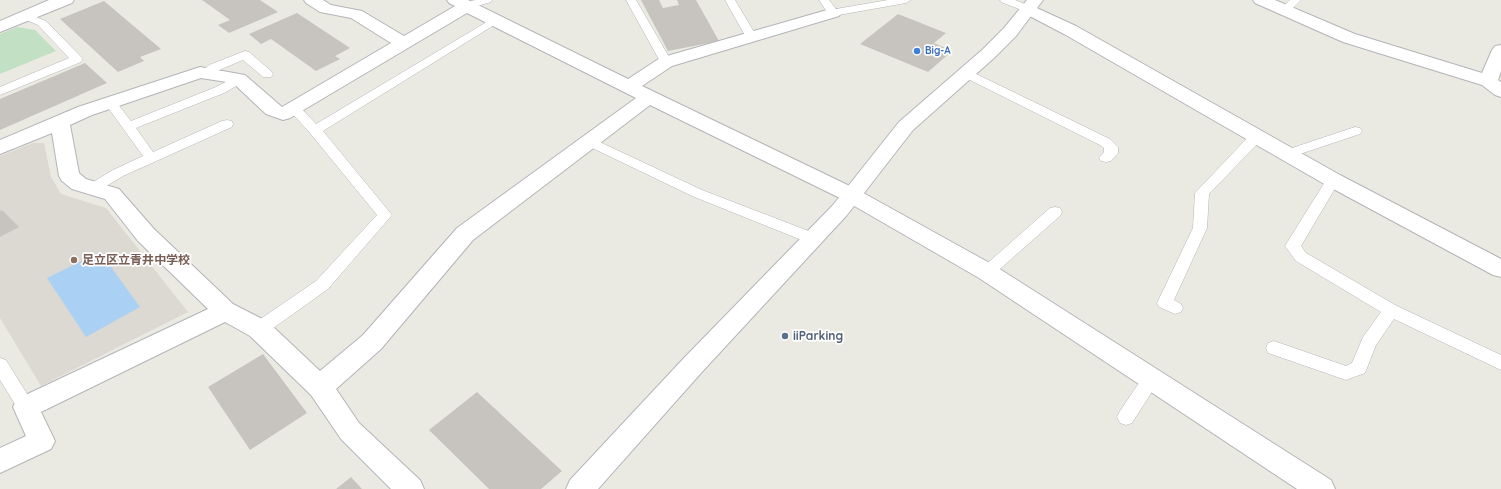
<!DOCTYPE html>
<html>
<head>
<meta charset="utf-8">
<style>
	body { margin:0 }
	canvas { display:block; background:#ebeae2 }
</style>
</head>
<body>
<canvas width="1501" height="489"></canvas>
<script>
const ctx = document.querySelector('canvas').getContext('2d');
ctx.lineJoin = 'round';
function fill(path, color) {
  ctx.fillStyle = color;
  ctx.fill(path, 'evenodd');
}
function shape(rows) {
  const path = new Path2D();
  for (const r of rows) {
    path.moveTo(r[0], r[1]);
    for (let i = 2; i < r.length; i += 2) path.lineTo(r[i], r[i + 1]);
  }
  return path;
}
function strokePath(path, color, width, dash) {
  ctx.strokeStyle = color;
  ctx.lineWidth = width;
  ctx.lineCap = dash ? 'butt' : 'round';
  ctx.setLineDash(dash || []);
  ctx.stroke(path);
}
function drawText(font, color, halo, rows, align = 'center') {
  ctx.font = font + ' Quicksand,"Noto Sans JP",sans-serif';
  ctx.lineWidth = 3.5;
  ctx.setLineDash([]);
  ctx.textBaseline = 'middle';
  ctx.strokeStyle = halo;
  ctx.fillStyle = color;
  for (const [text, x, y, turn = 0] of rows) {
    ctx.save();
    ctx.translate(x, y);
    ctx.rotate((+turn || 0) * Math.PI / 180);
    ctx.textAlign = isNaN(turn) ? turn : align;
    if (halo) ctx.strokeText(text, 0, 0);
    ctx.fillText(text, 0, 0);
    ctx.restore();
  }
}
fill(shape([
	[33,143,44,143,51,177,61,194,106,208,188,312,41,386,0,318,0,156]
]), '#dbd9d1');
fill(shape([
	[17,27,35,30,56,51,0,74,0,34]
]), '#c2e0c3');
fill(shape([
	[100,252,140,307,86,337,47,278]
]), '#aad1f3');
fill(shape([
	[202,0,260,0,278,12,229,33,218,25,230,20],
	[641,0,659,0,663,8,679,5,677,0,696,0,719,41,668,51],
	[104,1,161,49,140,57,144,61,118,72,60,19],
	[297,13,350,48,335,56,340,59,316,71,271,39,261,44,249,34],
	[898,14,946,33,934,43,952,51,928,72,860,44],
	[85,63,107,83,0,130,0,99],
	[2,210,19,227,0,237,0,211],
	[263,354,307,413,250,450,208,387],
	[477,392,562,471,541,489,489,489,429,430],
	[351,477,362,489,336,489]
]), '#c7c4bf');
const lane = shape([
	[475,0,492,0,491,2,467,9,461,6,463,4,475,0],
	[626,0,636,0,672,62,670,65,662,65,626,0],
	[725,0,735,0,757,37,755,39,747,39,725,0],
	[819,0,829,0,836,9,888,0,911,0,906,3,833,16,829,15,819,0],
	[1000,0,1015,0,1032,7,1034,9,1032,11,1024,11,1001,2,1000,0],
	[1290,0,1301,0,1289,12,1281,12,1279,10,1290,0],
	[26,13,46,21,83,59,81,62,0,95,0,87,69,58,38,25,22,18,20,16,26,13],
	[495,17,499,18,501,20,499,22,323,131,392,215,328,289,265,334,259,336,253,334,251,329,253,324,316,281,377,215,310,133,290,111,288,108,290,105,298,105,316,124,495,17],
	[245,51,249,52,271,71,273,74,271,77,263,77,243,60,217,71,210,76,206,77,202,76,200,73,209,65,245,51],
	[966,69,1110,139,1118,147,1118,153,1111,161,1106,162,1101,161,1099,158,1104,152,1104,148,1100,145,962,76,960,73,962,70,966,69],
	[239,75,243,76,245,79,243,82,224,93,136,128,153,152,222,121,227,120,232,121,233,124,232,127,123,176,98,191,93,193,88,191,86,188,88,185,113,170,143,156,104,102,106,99,114,99,131,121,216,87,239,75],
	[1355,127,1360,128,1362,131,1360,134,1288,158,1283,157,1281,154,1283,151,1355,127],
	[1257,132,1262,133,1264,136,1262,139,1209,194,1207,228,1174,300,1181,304,1183,308,1181,312,1175,314,1159,307,1157,303,1193,228,1195,193,1252,133,1257,132],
	[589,137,702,190,819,235,821,239,819,243,814,244,809,243,692,196,584,144,582,141,584,138,589,137],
	[1333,175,1338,177,1340,180,1301,246,1306,253,1397,306,1501,355,1501,370,1394,319,1376,345,1365,373,1346,380,1268,353,1266,348,1268,343,1274,341,1346,366,1352,363,1363,337,1381,312,1296,261,1285,246,1328,177,1333,175],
	[1055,207,1060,208,1062,212,1060,216,992,276,987,278,982,276,979,272,982,268,1050,208,1055,207],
	[0,358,6,360,32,402,35,407,32,412,26,415,20,412,0,380,0,358],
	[1151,372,1157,374,1160,379,1157,384,1132,423,1126,425,1120,423,1117,417,1120,411,1145,374,1151,372]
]);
const street = shape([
	[49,0,74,0,72,3,0,32,0,21,49,0],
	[304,0,323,0,331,5,362,11,404,36,455,6,449,3,447,0,468,0,628,79,660,58,827,10,833,8,839,10,841,13,839,16,672,66,642,86,858,190,995,266,1331,480,1335,489,1297,489,979,278,844,200,650,105,473,240,381,349,336,389,359,423,420,480,424,489,391,489,341,439,311,395,250,336,225,322,41,412,55,441,51,449,0,473,0,448,26,436,13,407,17,399,208,309,138,241,105,199,72,189,62,181,59,176,52,133,0,154,0,140,78,107,200,67,245,75,282,107,391,43,351,18,320,12,306,3,304,0],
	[467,13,636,98,457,228,363,335,320,371,268,322,233,304,154,229,119,189,86,179,79,173,70,125,92,115,201,78,233,83,266,114,283,120,290,118,467,13],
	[1253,0,1275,0,1355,34,1482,73,1492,50,1495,46,1501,45,1501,71,1498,80,1501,82,1501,97,1495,95,1482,85,1343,42,1255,3,1253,0],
	[1028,4,1076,26,1340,175,1501,259,1501,277,1493,275,1326,185,1064,34,1022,12,1020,9,1022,6,1028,4]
]);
const secondary = shape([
	[1027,0,1043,0,1016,36,994,58,913,130,847,215,701,373,598,489,566,489,570,480,683,359,833,205,899,122,982,50,1004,28,1027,0]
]);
strokePath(lane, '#b3b4b8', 1);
strokePath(street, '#b3b4b8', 2);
strokePath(secondary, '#b4b6bb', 2);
fill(lane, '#fff');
fill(street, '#fff');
fill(secondary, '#fff');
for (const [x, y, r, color] of [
	[917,51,4,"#3f7fe0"],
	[74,260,4,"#8d6e63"],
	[785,336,4,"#5c6f8a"]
]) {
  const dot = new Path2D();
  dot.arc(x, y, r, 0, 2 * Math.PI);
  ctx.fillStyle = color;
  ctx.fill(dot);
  strokePath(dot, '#fff', 1.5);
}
drawText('bold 10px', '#366cbe', '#fff', [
	["Big-A",925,51]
], 'left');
drawText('bold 12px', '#785e54', '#fff', [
	["足立区立青井中学校",82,260]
], 'left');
drawText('bold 12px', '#4e5e75', '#fff', [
	["iiParking",793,336]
], 'left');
</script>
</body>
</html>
